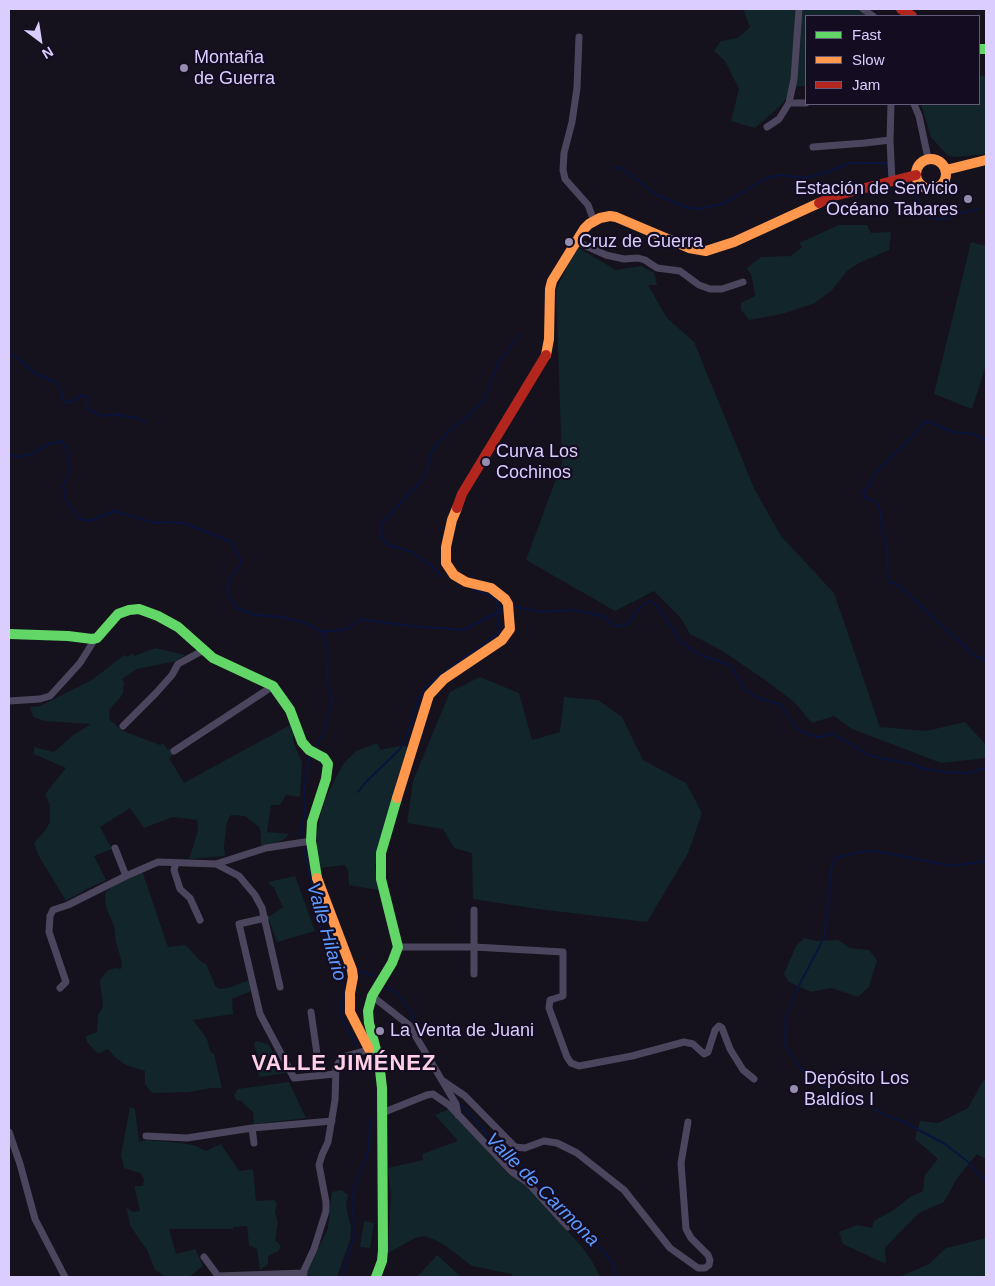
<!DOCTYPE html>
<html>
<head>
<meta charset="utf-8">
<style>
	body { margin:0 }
	#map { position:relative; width:995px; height:1286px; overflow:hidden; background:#15121d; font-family:Helvetica,sans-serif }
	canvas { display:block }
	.frame { position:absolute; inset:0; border:10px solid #dbceff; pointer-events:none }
	.legend { position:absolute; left:805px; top:15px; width:175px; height:90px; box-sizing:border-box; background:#140d22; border:1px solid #645a7a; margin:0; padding:6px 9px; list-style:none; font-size:15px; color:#dbceff }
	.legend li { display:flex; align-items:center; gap:10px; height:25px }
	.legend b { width:25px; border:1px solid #645a7a }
	.north { position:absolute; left:15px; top:15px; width:50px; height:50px; -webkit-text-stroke:4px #140d22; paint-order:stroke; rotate:149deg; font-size:14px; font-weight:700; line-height:20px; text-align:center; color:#dbceff }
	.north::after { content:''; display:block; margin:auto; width:18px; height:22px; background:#dbceff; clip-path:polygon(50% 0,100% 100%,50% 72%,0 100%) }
</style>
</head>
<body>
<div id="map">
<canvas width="995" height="1286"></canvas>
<div class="frame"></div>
<ul class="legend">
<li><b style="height:6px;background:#63d668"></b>Fast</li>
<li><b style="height:6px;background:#ff974d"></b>Slow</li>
<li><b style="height:6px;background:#b3261e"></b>Jam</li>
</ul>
<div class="north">N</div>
</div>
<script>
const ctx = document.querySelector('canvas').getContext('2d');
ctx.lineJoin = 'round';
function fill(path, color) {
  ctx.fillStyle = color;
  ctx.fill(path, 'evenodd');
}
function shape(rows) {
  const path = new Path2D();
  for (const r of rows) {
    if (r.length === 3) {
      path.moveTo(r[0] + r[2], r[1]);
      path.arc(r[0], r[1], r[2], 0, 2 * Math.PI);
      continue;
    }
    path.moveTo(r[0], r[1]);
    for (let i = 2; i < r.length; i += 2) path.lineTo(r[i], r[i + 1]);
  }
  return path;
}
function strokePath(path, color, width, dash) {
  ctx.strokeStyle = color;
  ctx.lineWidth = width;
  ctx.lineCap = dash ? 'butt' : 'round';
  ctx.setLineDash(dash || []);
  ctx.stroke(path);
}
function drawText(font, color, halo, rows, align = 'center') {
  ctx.font = font + ' Helvetica,sans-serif';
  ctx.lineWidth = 4.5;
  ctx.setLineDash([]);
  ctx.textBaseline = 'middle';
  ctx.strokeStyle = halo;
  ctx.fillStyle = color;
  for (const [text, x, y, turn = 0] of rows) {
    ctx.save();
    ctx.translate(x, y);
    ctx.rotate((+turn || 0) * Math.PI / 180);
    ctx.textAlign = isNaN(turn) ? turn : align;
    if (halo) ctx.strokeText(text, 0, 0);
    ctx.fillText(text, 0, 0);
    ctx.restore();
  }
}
fill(shape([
	[743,9,859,9,868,16,806,16,806,86,798,86,779,107,755,128,731,121,739,89,725,61,714,51,721,41,738,38,750,27],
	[979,75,986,77,986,154,955,157,947,155,931,137,921,104,979,104],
	[839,225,867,225,871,233,891,232,889,250,859,263,847,271,832,290,815,303,782,314,749,320,741,310,741,303,755,296,752,277,747,268,761,257,791,256,802,247,799,243],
	[971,242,986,246,986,365,972,409,934,394],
	[577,247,616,270,641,266,654,273,657,285,648,285,667,318,694,342,754,488,781,536,834,593,880,727,926,731,965,722,986,745,986,758,941,763,852,729,834,716,812,723,794,702,765,680,721,650,690,634,680,617,654,591,615,611,526,560,562,463,556,290],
	[155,648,185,655,176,661,137,669,122,679,124,683,123,693,120,698,109,710,110,720,123,731,160,745,163,743,168,750,170,749,173,755,169,758,184,783,290,725,293,728,293,741,302,763,300,797,286,795,280,805,271,805,267,832,289,834,283,840,265,846,261,845,261,834,259,827,245,816,231,815,227,822,224,846,225,856,189,859,198,831,197,820,173,817,144,828,130,808,100,827,112,849,94,856,106,880,87,889,66,901,39,856,34,843,44,832,50,822,50,805,45,794,66,768,34,754,34,747,54,752,72,736,91,724,45,721,33,717,30,707,40,706,92,680,124,655,128,657,132,653,134,656],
	[480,677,519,693,532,740,560,732,564,697,598,700,622,717,643,760,686,783,702,813,688,853,647,922,538,909,473,899,472,853,454,848,443,829,407,823,413,781,450,692],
	[377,743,381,750,402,745,408,748,397,778,392,807,375,865,378,890,349,885,348,870,345,865,318,868,317,855,317,833,320,817,325,800,335,779,344,763,356,751],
	[142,871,168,947,186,945,200,961,206,964,216,987,221,989,231,987,249,980,251,991,232,999,233,1014,193,1020,207,1039,210,1051,214,1054,222,1088,211,1088,189,1092,152,1093,145,1084,145,1071,126,1065,116,1058,108,1049,98,1054,87,1042,86,1036,97,1032,98,1015,103,1006,100,980,108,970,116,968,121,969,122,962,116,943,114,925,106,908,105,893,113,886],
	[295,876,315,931,277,942,268,917,283,907,274,888,268,882],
	[804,938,816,941,838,940,850,948,869,950,877,960,869,987,858,997,831,988,811,992,789,982,784,974,796,946],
	[256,1041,268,1044,286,1073,260,1077,253,1063,258,1061,257,1053,254,1045],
	[986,1080,986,1159,977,1154,958,1177,944,1202,919,1213,904,1228,885,1248,886,1264,843,1244,839,1232,857,1225,872,1228,874,1221,895,1209,910,1197,923,1191,925,1175,938,1159,915,1139,920,1121,938,1123,968,1108,983,1081],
	[289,1082,306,1118,254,1124,253,1112,241,1101,236,1100,234,1095,238,1089],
	[130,1107,135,1109,139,1142,147,1140,182,1143,196,1146,206,1151,221,1144,239,1171,253,1169,256,1201,274,1200,277,1204,275,1211,278,1223,275,1240,281,1246,278,1251,268,1256,268,1264,260,1270,257,1249,249,1245,247,1226,233,1227,233,1229,169,1229,176,1254,195,1249,203,1266,189,1277,166,1277,155,1270,147,1250,131,1227,126,1207,133,1212,140,1211,134,1186,143,1186,144,1179,140,1173,124,1168,121,1155],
	[449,1109,508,1174,526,1186,582,1247,592,1261,600,1277,511,1277,512,1274,472,1266,446,1246,435,1240,424,1236,415,1238,388,1253,391,1194,388,1168,423,1160,422,1154,458,1141,435,1115],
	[341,1190,348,1195,346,1205,351,1228,350,1240,337,1277,305,1277,328,1228,332,1192],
	[364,1221,374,1223,370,1248,360,1247],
	[986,1238,986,1277,899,1277,929,1264,946,1248],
	[437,1255,461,1277,417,1277]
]), '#11252a');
strokePath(shape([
	[614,171,617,167,621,168,656,194,685,207,699,209,725,203,764,179,774,176,780,175,805,178,827,172,850,163,887,163,888,172],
	[890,184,891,190,909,192,916,197,925,212,934,219,947,219,956,214,979,209],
	[9,353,23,362,34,373,55,382,60,389,64,402,71,402,82,395,86,397,88,409,102,416,118,414,123,416,137,418,143,422,147,421],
	[986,442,984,439,974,434,952,432,928,421,924,423,913,436,874,474,870,485,863,492,865,498,873,500,878,505,881,515,882,530,887,546,888,580,891,583,897,584,975,656,986,660],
	[9,454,16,457,32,454,47,445,62,441,67,451,70,469,63,486,65,497,78,518,90,521,114,511,155,523,167,522,184,523,231,542,240,559,241,564,231,577,227,588,228,594,237,608,254,615,283,617,288,619,303,622,322,632,328,651,327,682,332,699,325,731,314,748],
	[442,577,432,566,410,551,388,545,382,538,380,527,382,523,421,481,426,474,432,450,450,430,467,417,484,400,498,363,520,334],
	[513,608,518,607,541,612,573,610,603,616,614,626,622,626,629,623,637,610,650,601,657,605,681,642,700,655,730,665,745,689,757,698,780,704,796,728,803,732,817,737,825,736,831,733,871,756,915,765,921,768,944,772,968,773,986,768],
	[322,632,347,629,360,619,410,626,464,630,492,615,506,610],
	[358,792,364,784,400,749,411,725,418,699,424,689,442,673,495,636,498,633,499,618,497,603,495,599,491,596,472,589],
	[300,836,305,812,304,790,310,754],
	[303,844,321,928,343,978,344,994,340,1005,341,1017,357,1046],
	[986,861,952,866,876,851,860,852,835,858,832,864,824,938,795,993,786,1018,785,1044,801,1069,812,1080,831,1092,841,1096,862,1101,887,1116,902,1121,945,1144,967,1161,986,1182],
	[338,969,345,971],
	[357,971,375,976],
	[386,988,395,991,411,1011,418,1032],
	[461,1105,497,1145,517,1160,581,1226,613,1263,617,1277],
	[342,1277,355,1232,352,1203,354,1189,369,1149,370,1119]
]), '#0a143c', 2);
strokePath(shape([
	[863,9,873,16],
	[579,37,577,88,572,122,564,153,563,170,565,179,588,205,594,221],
	[789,103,806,103],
	[891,104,890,140,892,181],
	[914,104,919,116,928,158],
	[767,127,779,119,789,103,794,79,799,9],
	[813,147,865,143,890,140],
	[575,241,606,255,624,259,638,258,645,260,657,268,680,271,699,285,710,289,722,289,743,282],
	[9,701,40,699,50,696,80,663,95,639],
	[123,726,156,693,172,675,178,664,204,650],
	[174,751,273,686],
	[115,848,126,876],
	[176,863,174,870,180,889,190,898,200,920],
	[216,864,239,876,255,895,262,908,280,987],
	[265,918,239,924,260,1014,294,1078,335,1074],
	[398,947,474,947,563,952,563,996,550,1000,549,1008,567,1057,571,1063,579,1066,632,1056,684,1042,693,1044,704,1054,708,1052,715,1030,719,1026,722,1028,730,1049,743,1070,754,1079],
	[474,974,474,910],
	[60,988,66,982,49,932,50,916,53,910,68,905,126,876,158,862,216,864,266,848,311,841],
	[372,996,409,1025,456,1104,458,1115],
	[311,1012,320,1075],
	[443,1081,465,1096,515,1147,525,1148,544,1141,557,1143,577,1153,624,1190,670,1248,698,1268,705,1268,709,1265,710,1260,708,1255,691,1238,686,1229,681,1163,688,1122],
	[382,1113,427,1095,433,1094,449,1105,512,1172,527,1182,568,1227],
	[252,1128,254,1143],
	[9,1132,20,1164,35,1219,65,1277],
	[146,1136,187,1138,252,1128,332,1121],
	[204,1257,218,1276,304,1273],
	[301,1277,314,1249,326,1211,326,1202,319,1165,322,1155,328,1142,335,1100,336,1067,341,1059,346,1056,371,1049]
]), '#4b465e', 7);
strokePath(shape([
	[979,49,986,49],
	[9,634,68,636,92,639,97,638,118,614,129,610,139,609,158,616,178,627,213,658,273,686,290,710,302,742,309,750,324,758,328,764,326,779,312,822,311,841,317,878],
	[376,1277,382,1261,383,1250,382,1088,379,1061,369,1023,368,1011,372,996,392,963,398,947,381,879,381,853,397,798]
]), '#63d668', 10);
strokePath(shape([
	[931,174,15],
	[946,170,986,160],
	[546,355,549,339,550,289,552,281,584,229,589,224,600,218,610,216,616,217,689,248,706,251,734,242,819,203],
	[397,798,429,695,444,679,502,640,510,629,508,604,505,599,491,588,466,582,454,575,446,563,446,547,452,520,457,508],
	[317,878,352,970,353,977,350,993,350,1012,369,1049]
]), '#ff974d', 10);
strokePath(shape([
	[901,9,912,16],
	[819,203,834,196,916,175],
	[457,508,462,494,546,355]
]), '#b3261e', 10);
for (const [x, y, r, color] of [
	[184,68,5,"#968cb0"],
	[968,199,5,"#968cb0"],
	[569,242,5,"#968cb0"],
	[486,462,5,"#968cb0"],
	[380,1031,5,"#968cb0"],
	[794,1089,5,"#968cb0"]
]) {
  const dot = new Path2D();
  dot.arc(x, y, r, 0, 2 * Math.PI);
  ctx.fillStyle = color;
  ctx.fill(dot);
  strokePath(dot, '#140d22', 2);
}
drawText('18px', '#dbceff', '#140d22', [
	["Montaña",194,58],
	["de Guerra",194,79],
	["Estación de Servicio",958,189,"right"],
	["Océano Tabares",958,210,"right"],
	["Cruz de Guerra",579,242],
	["Curva Los",496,452],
	["Cochinos",496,473],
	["La Venta de Juani",390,1031],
	["Depósito Los",804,1079],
	["Baldíos I",804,1100]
], 'left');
drawText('italic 19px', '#5c9aff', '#140d22', [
	["Valle Hilario",326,932,74],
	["Valle de Carmona",542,1190,45]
]);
ctx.letterSpacing = '1px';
drawText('bold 22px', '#ffd0e6', '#140d22', [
	["VALLE JIMÉNEZ",344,1064]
]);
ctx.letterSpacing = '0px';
</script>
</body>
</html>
